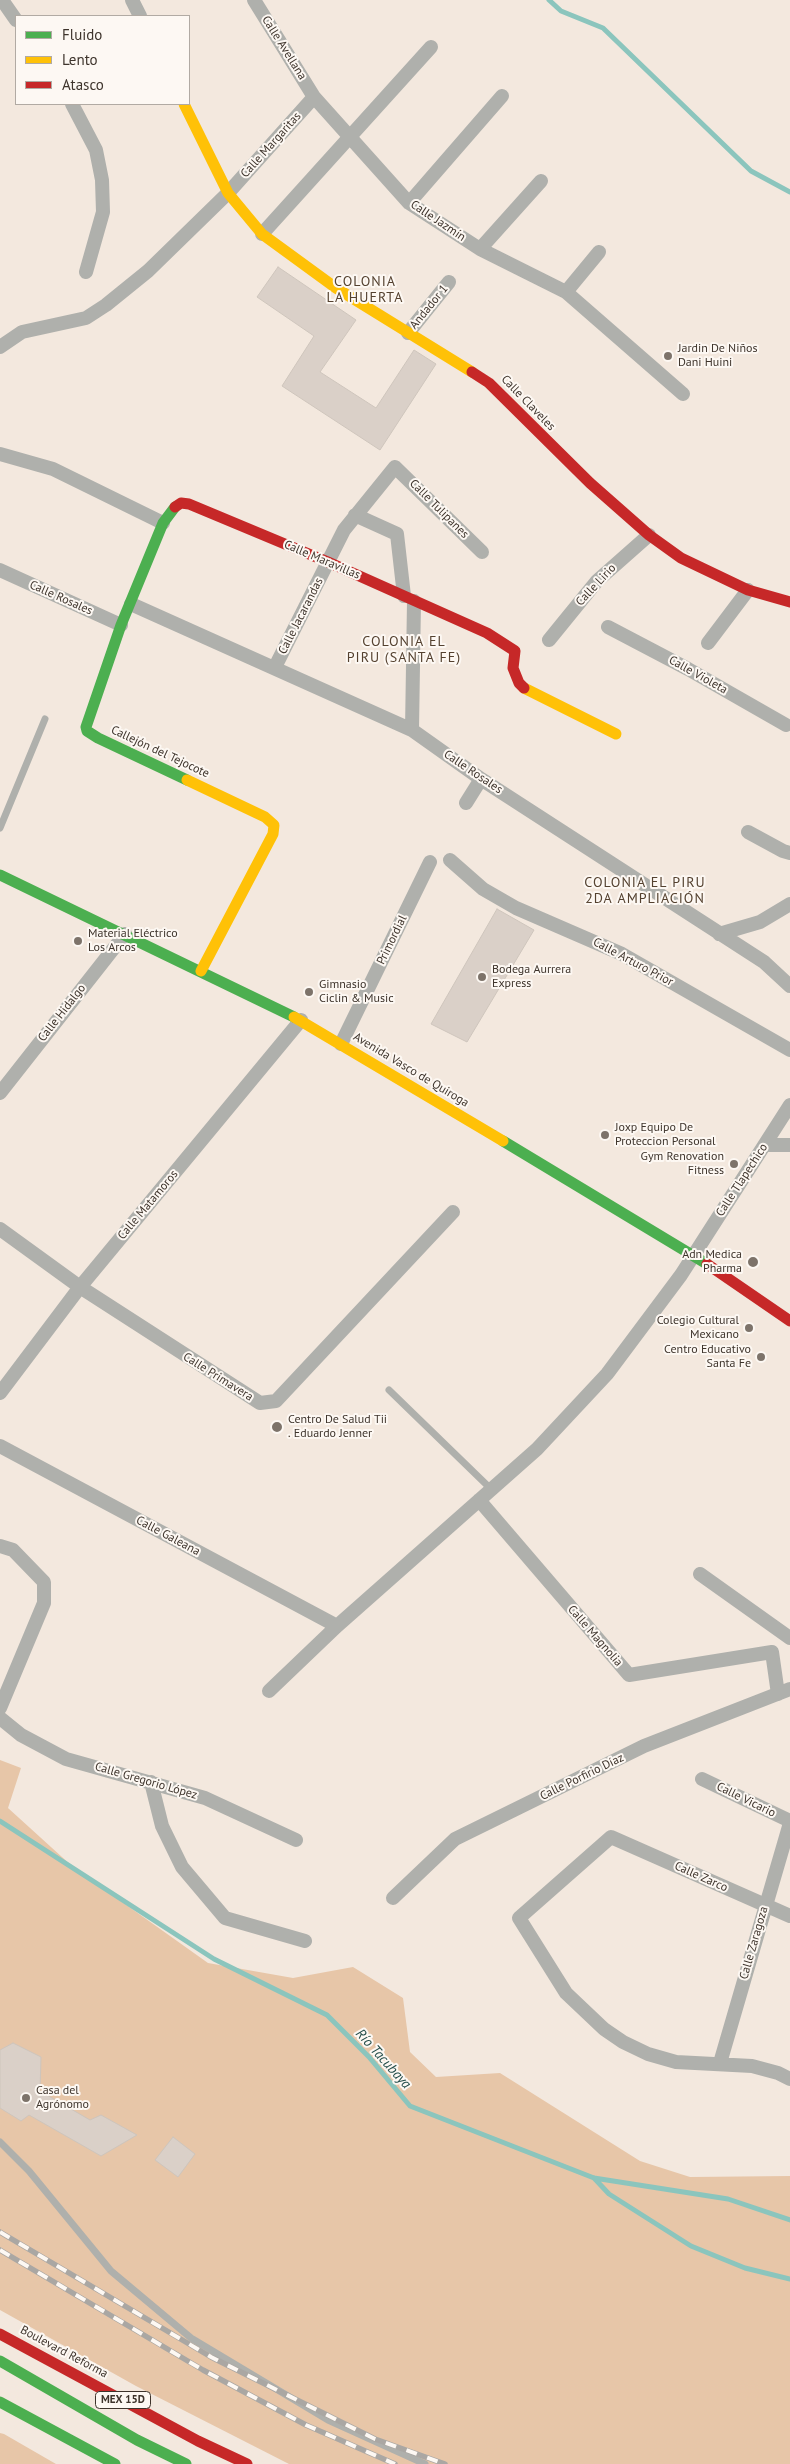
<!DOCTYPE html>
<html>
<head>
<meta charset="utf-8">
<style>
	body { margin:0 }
	#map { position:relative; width:790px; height:2464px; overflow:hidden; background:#f3e8de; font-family:"PT Sans",sans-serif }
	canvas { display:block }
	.legend { position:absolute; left:15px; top:15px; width:175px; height:90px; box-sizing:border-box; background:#fdf8f3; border:1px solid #b1aaa3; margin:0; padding:6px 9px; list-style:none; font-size:15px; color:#3e342c }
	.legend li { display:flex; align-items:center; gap:10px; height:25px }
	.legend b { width:25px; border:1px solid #b1aaa3 }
</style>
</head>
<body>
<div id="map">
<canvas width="790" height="2464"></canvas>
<ul class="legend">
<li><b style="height:6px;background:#4caf50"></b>Fluido</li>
<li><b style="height:6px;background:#ffc107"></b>Lento</li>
<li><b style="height:6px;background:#c62828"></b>Atasco</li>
</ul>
</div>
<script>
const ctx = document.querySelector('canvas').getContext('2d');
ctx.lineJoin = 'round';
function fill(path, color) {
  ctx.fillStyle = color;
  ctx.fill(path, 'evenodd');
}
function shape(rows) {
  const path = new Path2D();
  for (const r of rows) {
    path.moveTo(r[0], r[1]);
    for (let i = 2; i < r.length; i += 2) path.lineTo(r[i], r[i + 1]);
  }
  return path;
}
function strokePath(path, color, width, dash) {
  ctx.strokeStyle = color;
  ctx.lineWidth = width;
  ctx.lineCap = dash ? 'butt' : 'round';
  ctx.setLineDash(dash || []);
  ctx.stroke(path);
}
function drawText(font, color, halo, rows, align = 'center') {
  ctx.font = font + ' "PT Sans",sans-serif';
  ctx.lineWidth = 4;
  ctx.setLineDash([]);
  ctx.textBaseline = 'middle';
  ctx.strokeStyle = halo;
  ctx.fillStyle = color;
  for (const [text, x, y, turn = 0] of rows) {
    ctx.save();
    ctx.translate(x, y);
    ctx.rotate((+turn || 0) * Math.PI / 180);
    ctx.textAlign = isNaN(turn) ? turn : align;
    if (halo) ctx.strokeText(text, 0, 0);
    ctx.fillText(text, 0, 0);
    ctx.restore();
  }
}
fill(shape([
	[0,1760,21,1768,8,1808,73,1867,208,1963,293,1978,353,1967,403,1998,410,2052,436,2077,500,2073,640,2161,690,2177,790,2176,790,2464,289,2464,136,2386,0,2310],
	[0,2433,4,2434,56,2464,0,2464]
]), '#e7c6a8');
strokePath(shape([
	[549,0,561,11,603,28,751,171,790,192],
	[0,1821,214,1959,327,2015,369,2057,410,2106,594,2178,728,2199,790,2220],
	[594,2178,609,2194,691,2246,745,2268,790,2279]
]), '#8bc5bd', 5);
const building = shape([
	[278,267,356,320,320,372,376,408,414,350,436,364,380,450,282,386,314,336,257,297,278,267],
	[497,909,534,930,467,1042,431,1024,497,909],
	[13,2043,41,2057,40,2091,90,2120,101,2115,137,2135,101,2156,29,2115,21,2121,0,2108,0,2050,13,2043],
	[173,2137,195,2154,178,2177,155,2160,173,2137]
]);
fill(building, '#dad0c8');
strokePath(building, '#cec5bc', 1);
strokePath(shape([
	[0,828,45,719],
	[389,1390,491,1489],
	[0,2142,29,2171,111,2271,191,2338,328,2420,425,2464]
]), '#afb0ac', 7);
strokePath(shape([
	[2,0,16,20],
	[132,0,140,16],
	[254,0,314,97,409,203,480,249,566,292,683,394],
	[72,104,96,150,102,180,103,212,86,272],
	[409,203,502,96],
	[262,234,431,47],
	[480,249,541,181],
	[566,292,599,252],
	[408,333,449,282],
	[0,347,22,332,86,318,106,305,148,271,228,193,314,97],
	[0,454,53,469,163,523],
	[355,515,397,534,404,596],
	[0,570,121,625],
	[131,604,412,730,481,779,764,962,790,986],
	[608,627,688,669,786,725],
	[549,640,597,581,649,535],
	[708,643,748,590],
	[275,667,344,530,395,467,482,552],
	[412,730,414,601],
	[466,803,481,779],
	[748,832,783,851,790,853],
	[450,860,483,889,516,908,622,954,790,1050],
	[719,934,760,922,790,904],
	[341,1044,430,862],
	[0,1093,125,934],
	[766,1145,790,1145],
	[0,1229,80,1287,260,1403,276,1401,453,1212],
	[0,1393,80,1287,301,1020],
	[0,1446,337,1626],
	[479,1500,629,1675,772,1652,778,1694],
	[0,1546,13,1550,44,1582,44,1603,0,1708],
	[700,1574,790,1638],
	[269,1691,337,1626,537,1449,607,1374,681,1275,790,1105],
	[0,1718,21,1735,66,1759,205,1798,296,1840],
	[702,1779,790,1821],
	[151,1782,162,1826,182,1867,225,1918,305,1941],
	[393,1898,455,1839,644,1746,790,1689],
	[790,1916,611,1837,519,1918,566,1993,604,2029,623,2042,648,2054,676,2062,752,2066,778,2073,790,2079],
	[720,2063,790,1823]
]), '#afb0ac', 14);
strokePath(shape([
	[175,507,163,523,121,625,86,727,87,731,98,738,187,780],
	[0,875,294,1017],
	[503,1141,707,1264],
	[0,2361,137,2440,186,2464],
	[0,2402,115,2464]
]), '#4caf50', 11);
strokePath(shape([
	[184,104,228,193,262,234,336,288,472,372],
	[524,688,616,734],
	[187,780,265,817,274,825,273,834,201,971],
	[294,1017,503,1141]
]), '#ffc107', 11);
strokePath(shape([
	[472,372,489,383,590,483,649,535,681,558,748,590,790,602],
	[175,507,181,503,189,504,328,562,487,633,515,651,513,668,519,683,524,688],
	[707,1264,790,1321],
	[0,2334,198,2441,247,2464]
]), '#c62828', 11);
const rail = shape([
	[0,2232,211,2357,375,2439,445,2464],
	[0,2250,203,2370,306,2425,395,2464]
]);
strokePath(rail, '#aaa7a3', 5.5);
strokePath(rail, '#fdf8f3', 4, [11]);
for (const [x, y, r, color] of [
	[668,356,5,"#7d736a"],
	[78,941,5,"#7d736a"],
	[482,977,5,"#7d736a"],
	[309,992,5,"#7d736a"],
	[605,1135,5,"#7d736a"],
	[734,1164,5,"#7d736a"],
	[753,1262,6,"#7d736a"],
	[749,1328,5,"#7d736a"],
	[761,1357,5,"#7d736a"],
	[277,1427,6,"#7d736a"],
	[26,2098,5,"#7d736a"]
]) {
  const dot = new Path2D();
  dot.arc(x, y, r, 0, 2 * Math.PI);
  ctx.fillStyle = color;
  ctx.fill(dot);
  strokePath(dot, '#fdf8f3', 2);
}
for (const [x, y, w] of [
	[123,2400,55]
]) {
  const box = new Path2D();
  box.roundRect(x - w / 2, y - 8.5, w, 17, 4);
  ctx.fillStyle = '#fdf8f3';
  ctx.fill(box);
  strokePath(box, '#3e342c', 1);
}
drawText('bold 11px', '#3e342c', null, [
	["MEX 15D",123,2400]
]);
drawText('12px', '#3e342c', '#fdf8f3', [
	["Calle Avellana",284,48,58],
	["Calle Margaritas",271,145,-48],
	["Calle Jazmín",438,221,34],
	["Andador 1",429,307,-51],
	["Calle Claveles",528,403,46],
	["Calle Tulipanes",439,509,45],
	["Calle Maravillas",322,560,23],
	["Calle Lirio",596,585,-47],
	["Calle Rosales",61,598,24],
	["Calle Jacarandas",301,616,-63],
	["Calle Violeta",698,675,29],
	["Callejón del Tejocote",160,752,25],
	["Calle Rosales",473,772,34],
	["Primordial",392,940,-64],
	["Calle Arturo Prior",633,962,28],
	["Calle Hidalgo",62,1013,-52],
	["Avenida Vasco de Quiroga",411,1070,31],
	["Calle Tlapechico",742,1180,-57],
	["Calle Matamoros",148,1205,-50],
	["Calle Primavera",218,1377,32],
	["Calle Galeana",168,1536,28],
	["Calle Magnolia",595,1636,49],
	["Calle Porfirio Díaz",582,1777,-26],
	["Calle Gregorio López",146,1781,16],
	["Calle Vicario",746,1800,26],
	["Calle Zarco",701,1877,24],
	["Calle Zaragoza",754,1943,-74],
	["Boulevard Reforma",64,2352,28]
]);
drawText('12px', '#3e342c', '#fdf8f3', [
	["Jardin De Niños",678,349],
	["Dani Huini",678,363],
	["Material Eléctrico",88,934],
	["Los Arcos",88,948],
	["Bodega Aurrera",492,970],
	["Express",492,984],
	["Gimnasio",319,985],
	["Ciclin & Music",319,999],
	["Joxp Equipo De",615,1128],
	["Proteccion Personal",615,1142],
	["Gym Renovation",724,1157,"right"],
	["Fitness",724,1171,"right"],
	["Adn Medica",742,1255,"right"],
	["Pharma",742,1269,"right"],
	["Colegio Cultural",739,1321,"right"],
	["Mexicano",739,1335,"right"],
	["Centro Educativo",751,1350,"right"],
	["Santa Fe",751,1364,"right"],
	["Centro De Salud Tii",288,1420],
	[". Eduardo Jenner",288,1434],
	["Casa del",36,2091],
	["Agrónomo",36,2105]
], 'left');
ctx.letterSpacing = '1px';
drawText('14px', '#54412f', '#fdf8f3', [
	["COLONIA",365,282],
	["LA HUERTA",365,298],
	["COLONIA EL",404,642],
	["PIRU (SANTA FE)",404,658],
	["COLONIA EL PIRU",645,883],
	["2DA AMPLIACIÓN",645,899]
]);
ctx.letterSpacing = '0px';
drawText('italic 14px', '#244d4a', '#fdf8f3', [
	["Río Tacubaya",383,2059,48]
]);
</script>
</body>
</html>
